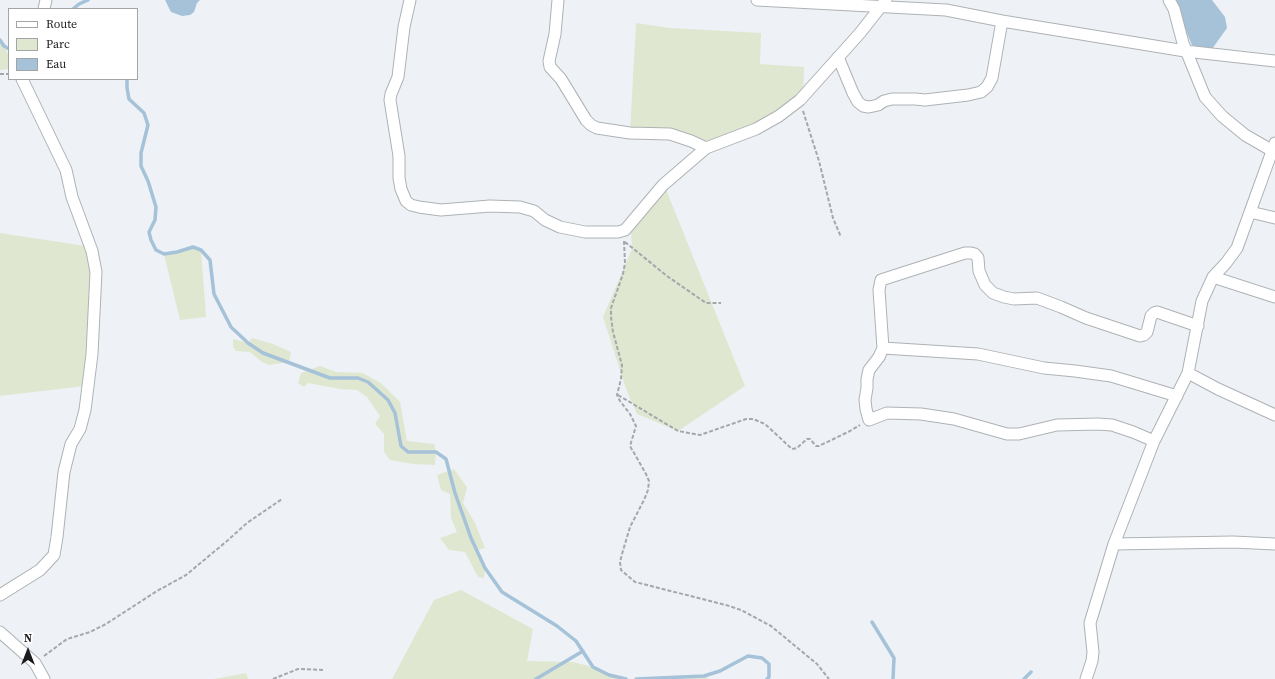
<!DOCTYPE html>
<html>
<head>
<meta charset="utf-8">
<style>
	body { margin:0 }
	#map { position:relative; width:1275px; height:679px; overflow:hidden; background:#eef2f6; font-family:"Source Serif 4",serif }
	canvas { display:block }
	.legend { position:absolute; left:8px; top:8px; width:130px; height:72px; box-sizing:border-box; background:#fff; border:1px solid #a3a4a5; margin:0; padding:5px 7px; list-style:none; font-size:12px; color:#1a1b1d }
	.legend li { display:flex; align-items:center; gap:8px; height:20px }
	.legend b { width:20px; border:1px solid #a3a4a5 }
	.north { position:absolute; left:8px; top:631px; width:40px; height:40px; -webkit-text-stroke:3px #fff; paint-order:stroke; rotate:0deg; font-size:11px; font-weight:700; line-height:16px; text-align:center; color:#1a1b1d }
	.north::after { content:''; display:block; margin:auto; width:14px; height:18px; background:#1a1b1d; clip-path:polygon(50% 0,100% 100%,50% 72%,0 100%) }
</style>
</head>
<body>
<div id="map">
<canvas width="1275" height="679"></canvas>
<ul class="legend">
<li><b style="height:5px;background:#fff"></b>Route</li>
<li><b style="height:11px;background:#dfe7d1"></b>Parc</li>
<li><b style="height:11px;background:#a5c2d8"></b>Eau</li>
</ul>
<div class="north">N</div>
</div>
<script>
const ctx = document.querySelector('canvas').getContext('2d');
ctx.lineJoin = 'round';
function fill(path, color) {
  ctx.fillStyle = color;
  ctx.fill(path, 'evenodd');
}
function shape(rows) {
  const path = new Path2D();
  for (const r of rows) {
    path.moveTo(r[0], r[1]);
    for (let i = 2; i < r.length; i += 2) path.lineTo(r[i], r[i + 1]);
  }
  return path;
}
function strokePath(path, color, width, dash) {
  ctx.strokeStyle = color;
  ctx.lineWidth = width;
  ctx.lineCap = dash ? 'butt' : 'round';
  ctx.setLineDash(dash || []);
  ctx.stroke(path);
}
fill(shape([
	[636,23,670,28,761,33,760,64,804,67,803,96,758,128,713,146,630,132],
	[0,40,9,56,9,69,0,70],
	[665,187,745,386,678,431,637,414,626,389,603,317,632,249,631,228],
	[0,233,86,246,95,262,85,386,0,396],
	[193,247,201,250,206,317,180,320,164,254,177,252],
	[252,338,273,344,291,352,289,362,269,365,262,362,250,352,236,351,233,347,233,339,248,343],
	[320,366,336,372,363,373,382,384,400,402,407,441,434,444,436,452,435,465,413,464,390,460,384,452,384,434,375,424,380,416,367,397,357,390,340,389,308,383,304,387,298,383,301,373],
	[454,469,467,487,463,503,475,523,485,548,477,550,485,568,484,578,478,577,465,552,449,550,440,538,457,532,451,518,450,494,441,490,437,475],
	[461,590,533,629,527,661,573,662,593,667,609,675,626,679,392,679,434,600],
	[246,673,248,679,214,679],
	[704,676,709,679,636,679,655,678]
]), '#dfe7d1');
fill(shape([
	[165,0,200,0,197,3,194,12,190,15,182,16,171,12],
	[1176,0,1212,0,1225,17,1227,28,1212,49,1202,49,1192,45,1184,26]
]), '#a5c2d8');
strokePath(shape([
	[73,9,79,4,88,0],
	[0,40,4,46,9,49],
	[127,79,127,88,129,99,144,113,148,125,141,153,141,166,148,181,156,207,155,220,149,232,151,240,156,250,164,254,177,252,193,247,201,250,210,260,214,294,231,327,248,343,263,353,330,378,358,378,368,382,388,400,395,413,401,446,408,452,436,452,446,459,455,493,471,538,485,568,502,592,557,626,576,641,593,667,609,675,626,679],
	[872,622,894,658,893,679],
	[536,679,583,651],
	[636,679,704,676,720,671,748,656,762,658,769,664,769,677,767,679],
	[1024,679,1031,672]
]), '#a5c2d8', 3.5);
const minor = shape([
	[410,0,404,27,398,77,391,94,390,100,399,156,399,178,401,189,406,201,411,205,419,207,441,210,490,206,520,207,534,211,545,220,560,227,585,232,618,232,625,230,663,185,706,148,756,129,779,116,800,100,860,33,886,0],
	[558,0,555,34,549,61,550,67,561,79,586,120,591,125,597,128,630,133,670,134,691,141,706,148],
	[757,0,946,10,1002,21,1185,51,1275,61],
	[1169,0,1174,9,1183,43,1205,97,1222,116,1245,135,1271,150],
	[44,9,46,0],
	[838,57,853,93,858,102,863,106,869,107,878,105,884,101,892,99,915,99,925,100,968,95,981,92,987,87,992,78,1002,21],
	[1250,212,1275,218],
	[1213,277,1275,297],
	[883,348,978,354,1044,368,1075,371,1111,376,1177,396],
	[1188,373,1218,389,1275,415],
	[1154,441,1133,432,1112,425,1098,424,1057,425,1019,434,1007,434,954,419,921,414,887,413,869,420,866,409,865,400,867,388,867,379,869,370,879,357,883,348,879,290,881,280,965,253,971,253,975,254,978,258,979,271,985,285,993,293,1004,297,1014,299,1037,298,1061,307,1086,318,1140,336,1144,335,1147,332,1151,316,1154,313,1157,312,1198,326],
	[1114,544,1233,542,1275,544],
	[0,595,40,570,54,555,57,537,64,472,71,444,80,429,85,410,92,354,96,272,92,251,72,197,66,170,22,79],
	[0,632,35,663,44,679],
	[1086,679,1092,661,1093,652,1090,623,1114,544,1154,441,1188,373,1202,301,1213,277,1226,263,1237,248,1275,143]
]);
strokePath(minor, '#aeb2b5', 13);
strokePath(shape([
	[0,74,9,74],
	[803,111,819,161,833,218,841,237],
	[624,241,625,263,623,274,611,308,611,317,613,332,622,365,621,379,617,395,620,401,630,414,636,426,630,446,646,474,649,481,648,490,644,500,630,527,622,554,620,562,621,570,635,582,726,605,741,610,771,626,817,664,829,679],
	[625,242,667,276,706,303,721,303],
	[618,395,678,431,700,435,746,419,753,419,765,424,792,449,797,448,807,439,810,439,816,446,819,446,850,431,860,425],
	[44,656,67,639,90,632,106,624,157,591,186,575,227,541,247,523,282,499],
	[273,679,298,669,323,670]
]), '#a5a8ab', 2, [4, 2]);
strokePath(minor, '#fff', 11);
</script>
</body>
</html>
